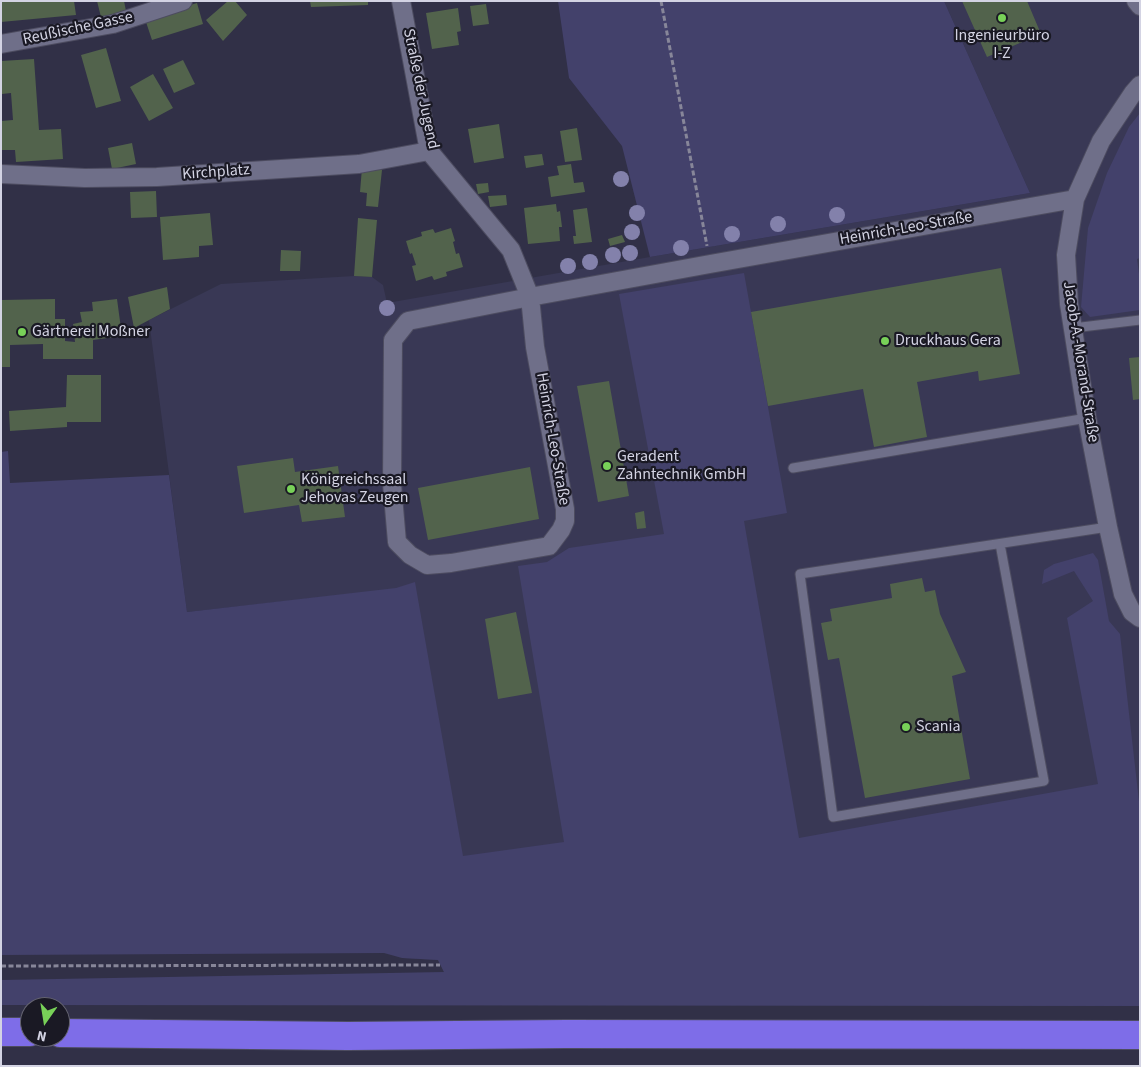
<!DOCTYPE html>
<html>
<head>
<meta charset="utf-8">
<style>
	body { margin:0 }
	#map { position:relative; width:1141px; height:1067px; overflow:hidden; background:#313047; font-family:"Source Sans 3",sans-serif }
	canvas { display:block }
	.frame { position:absolute; inset:0; border:2px solid #d3d3e3; pointer-events:none }
	.north { position:absolute; left:20px; top:997px; width:50px; height:50px; box-sizing:border-box; background:#1a1924; border:1px solid #646370; border-radius:50%; rotate:193deg; font-size:14px; font-weight:700; line-height:20px; text-align:center; color:#d3d3e3 }
	.north::after { content:''; display:block; margin:auto; width:18px; height:22px; background:#78d158; clip-path:polygon(50% 0,100% 100%,50% 72%,0 100%) }
</style>
</head>
<body>
<div id="map">
<canvas width="1141" height="1067"></canvas>
<div class="frame"></div>
<div class="north">N</div>
</div>
<script>
const ctx = document.querySelector('canvas').getContext('2d');
ctx.lineJoin = 'round';
function fill(path, color) {
  ctx.fillStyle = color;
  ctx.fill(path, 'evenodd');
}
function shape(rows) {
  const path = new Path2D();
  for (const r of rows) {
    path.moveTo(r[0], r[1]);
    for (let i = 2; i < r.length; i += 2) path.lineTo(r[i], r[i + 1]);
  }
  return path;
}
function strokePath(path, color, width, dash) {
  ctx.strokeStyle = color;
  ctx.lineWidth = width;
  ctx.lineCap = dash ? 'butt' : 'round';
  ctx.setLineDash(dash || []);
  ctx.stroke(path);
}
function drawText(font, color, halo, rows, align = 'center') {
  ctx.font = font + ' "Source Sans 3",sans-serif';
  ctx.lineWidth = 4.5;
  ctx.setLineDash([]);
  ctx.textBaseline = 'middle';
  ctx.strokeStyle = halo;
  ctx.fillStyle = color;
  for (const [text, x, y, turn = 0] of rows) {
    ctx.save();
    ctx.translate(x, y);
    ctx.rotate((+turn || 0) * Math.PI / 180);
    ctx.textAlign = isNaN(turn) ? turn : align;
    if (halo) ctx.strokeText(text, 0, 0);
    ctx.fillText(text, 0, 0);
    ctx.restore();
  }
}
fill(shape([
	[944,1,1140,1,1140,978,444,972,438,960,402,958,369,592,187,612,149,320,221,284,354,276,372,277,383,285,387,303,650,257,1030,193]
]), '#393855');
fill(shape([
	[558,1,944,1,1030,193,650,257,622,146,569,78],
	[1140,113,1140,258,1137,259,1140,281,1140,310,1090,317,1081,307,1088,228,1107,173,1129,127],
	[744,273,787,513,744,521,799,838,1098,784,1067,618,1093,601,1074,571,1042,584,1044,570,1054,564,1093,553,1098,560,1109,621,1120,634,1140,810,1140,1006,1,1005,1,980,444,972,438,960,402,958,384,953,1,955,1,452,8,451,10,483,169,475,187,612,396,588,415,582,463,856,564,842,518,566,547,562,569,548,664,534,619,294]
]), '#43416b');
fill(shape([
	[1,1,74,1,76,15,1,22],
	[97,1,124,1,126,11,101,17],
	[228,1,235,1,247,15,223,41,206,20],
	[310,1,368,1,368,5,311,7],
	[962,1,1027,1,1041,34,987,57],
	[197,3,203,24,152,40,145,19],
	[486,4,489,24,473,26,470,6],
	[458,8,461,31,457,32,459,45,432,49,426,13],
	[106,48,121,101,96,108,81,55],
	[34,59,39,130,61,129,63,159,16,162,15,150,1,150,1,121,13,120,11,93,2,94,1,61],
	[183,60,195,84,174,93,163,69],
	[153,74,173,108,149,121,130,87],
	[499,124,504,158,474,163,468,129],
	[577,128,582,160,565,162,560,131],
	[132,143,136,164,112,169,108,148],
	[542,154,544,165,526,168,524,156],
	[571,164,574,183,583,182,585,192,551,197,548,177,559,175,557,166],
	[362,168,382,170,378,207,366,206,367,193,360,192],
	[488,183,489,192,478,194,476,184],
	[156,191,157,217,131,218,130,192],
	[506,195,507,205,490,207,488,196],
	[556,204,557,212,560,211,562,227,559,227,560,241,528,244,524,208],
	[587,208,592,242,574,244,573,236,576,236,573,210],
	[210,213,213,245,199,246,199,257,163,260,160,217],
	[358,218,377,220,372,277,354,276],
	[451,228,455,241,453,242,456,254,459,253,463,267,446,272,447,276,434,280,432,276,416,281,412,266,416,265,412,253,410,254,406,241,422,236,421,232,433,229,435,233],
	[622,235,625,242,610,246,608,239],
	[281,250,301,251,300,271,280,271],
	[1001,268,1020,374,979,381,978,371,917,382,927,437,874,447,863,389,768,406,751,312],
	[167,287,170,309,134,328,128,297],
	[55,299,55,319,65,319,65,341,75,342,73,324,82,322,80,312,93,311,92,302,117,299,122,336,93,340,93,359,43,359,43,344,10,345,10,367,1,367,1,300],
	[1140,357,1140,399,1133,400,1129,358],
	[67,375,101,375,101,422,67,422,67,427,10,431,9,411,66,407],
	[609,381,629,496,598,502,577,386],
	[293,458,295,472,338,466,345,517,302,522,299,505,244,513,237,466],
	[530,467,539,519,428,540,418,488],
	[644,511,646,528,637,529,635,513],
	[922,578,925,592,935,590,940,614,966,672,952,676,970,779,865,798,839,658,828,660,821,623,832,621,830,609,892,598,890,584],
	[516,612,532,693,498,699,485,619]
]), '#52634c');
const lane = shape([
	[1073,328,1140,320],
	[793,468,1087,418],
	[1000,544,1044,781,833,817,800,574,1108,527]
]);
const street = shape([
	[401,1,429,151,511,250,530,297,535,347,565,509,565,521,561,530,549,546,451,563,427,565,410,555,397,542,392,484,393,340,408,321,530,297,710,264,1075,199],
	[1136,1,1140,6],
	[1,44,113,24,183,1],
	[1140,85,1133,93,1101,141,1075,199,1066,255,1069,304,1087,418,1108,527,1123,594,1132,612,1140,618],
	[1,174,85,178,157,177,359,164,429,151]
]);
const highway = shape([
	[1,1032,30,1032],
	[60,1033,348,1036,566,1034,1140,1035]
]);
strokePath(lane, '#4d4c60', 11);
strokePath(street, '#4d4c60', 20);
strokePath(highway, '#4d4c60', 30);
strokePath(shape([
	[661,1,707,246],
	[1,966,440,965]
]), '#878699', 3, [5, 2.5]);
strokePath(lane, '#6f6f89', 9);
strokePath(street, '#6f6f89', 18);
strokePath(highway, '#7e6de8', 28);
ctx.fillStyle = '#8381ab';
for (const [x, y] of [
	[621,179],
	[637,213],
	[837,215],
	[778,224],
	[632,232],
	[732,234],
	[681,248],
	[630,253],
	[613,255],
	[590,262],
	[568,266],
	[387,308]
]) {
  ctx.beginPath();
  ctx.arc(x, y, 8, 0, 2 * Math.PI);
  ctx.fill();
}
for (const [x, y, r, color] of [
	[1002,18,5,"#78d158"],
	[22,332,5,"#78d158"],
	[885,341,5,"#78d158"],
	[607,466,5,"#78d158"],
	[291,489,5,"#78d158"],
	[906,727,5,"#78d158"]
]) {
  const dot = new Path2D();
  dot.arc(x, y, r, 0, 2 * Math.PI);
  ctx.fillStyle = color;
  ctx.fill(dot);
  strokePath(dot, '#1a1924', 2);
}
drawText('16px', '#d3d3e3', '#1a1924', [
	["Reußische Gasse",78,29,-12],
	["Straße der Jugend",420,89,78],
	["Kirchplatz",216,173,-4],
	["Heinrich-Leo-Straße",906,229,-10],
	["Jacob-A.-Morand-Straße",1080,362,81],
	["Heinrich-Leo-Straße",552,439,80]
]);
drawText('16px', '#d3d3e3', '#1a1924', [
	["Ingenieurbüro",1002,36,"center"],
	["I-Z",1002,54,"center"],
	["Gärtnerei Moßner",32,332],
	["Druckhaus Gera",895,341],
	["Geradent",617,457],
	["Zahntechnik GmbH",617,475],
	["Königreichssaal",301,480],
	["Jehovas Zeugen",301,498],
	["Scania",916,727]
], 'left');
</script>
</body>
</html>
